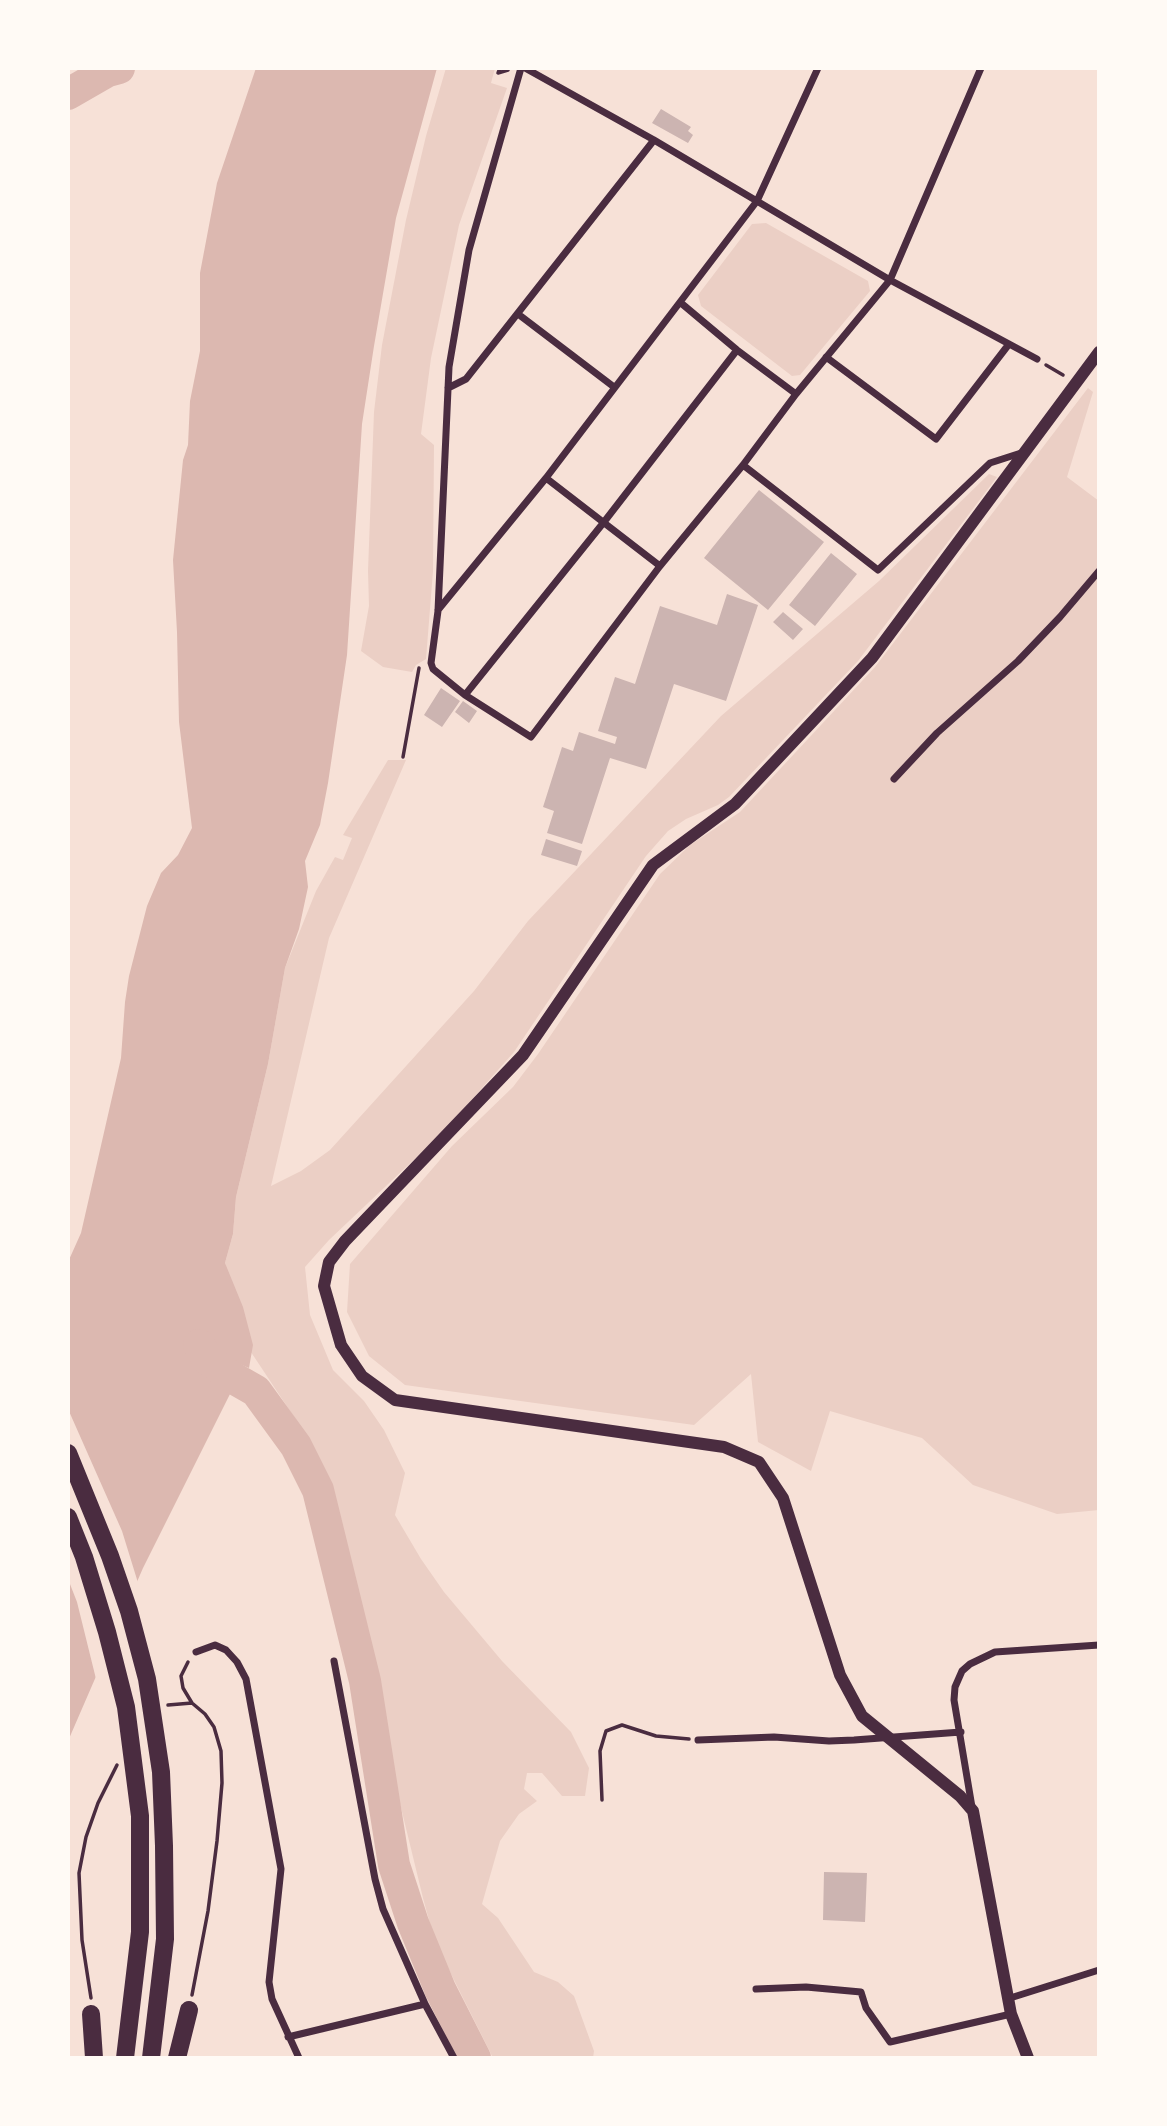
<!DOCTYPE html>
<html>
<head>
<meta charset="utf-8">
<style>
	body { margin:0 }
	#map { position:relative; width:1167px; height:2126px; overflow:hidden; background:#f7e1d7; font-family:"Exo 2",sans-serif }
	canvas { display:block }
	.frame { position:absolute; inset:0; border:70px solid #fffaf5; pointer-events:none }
</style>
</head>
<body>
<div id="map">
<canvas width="1167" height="2126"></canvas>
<div class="frame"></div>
</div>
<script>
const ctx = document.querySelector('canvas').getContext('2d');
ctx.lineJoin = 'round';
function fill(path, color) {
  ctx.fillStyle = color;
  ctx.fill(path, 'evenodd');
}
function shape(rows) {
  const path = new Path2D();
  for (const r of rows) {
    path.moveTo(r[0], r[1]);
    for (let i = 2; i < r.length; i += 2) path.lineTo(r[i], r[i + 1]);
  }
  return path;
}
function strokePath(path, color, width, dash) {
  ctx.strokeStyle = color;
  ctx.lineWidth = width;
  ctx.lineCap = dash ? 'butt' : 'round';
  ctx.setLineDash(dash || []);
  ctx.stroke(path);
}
fill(shape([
	[446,68,495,68,491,83,507,88,459,225,431,358,421,434,434,445,433,571,426,659,416,665,412,672,383,667,361,651,369,606,368,571,374,412,382,345,406,220,426,136],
	[766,223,868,281,870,291,800,375,792,376,701,306,698,295,752,224],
	[1088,388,1093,392,1067,477,1099,501,1099,1510,1057,1514,973,1485,922,1438,830,1411,811,1471,758,1442,751,1374,694,1425,405,1385,369,1356,347,1312,350,1264,452,1146,513,1087,538,1054,660,874,690,845,740,812,875,667],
	[989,474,997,477,858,661,729,797,718,805,686,819,668,831,646,856,514,1052,443,1132,329,1240,305,1267,310,1315,333,1370,364,1401,384,1430,405,1473,395,1515,421,1559,444,1592,502,1661,571,1732,589,1768,585,1796,562,1796,542,1773,527,1773,524,1789,537,1801,519,1814,500,1841,482,1904,498,1918,534,1972,558,1982,574,1996,594,2051,593,2058,493,2058,435,1942,423,1898,358,1631,333,1506,296,1420,239,1334,225,1263,233,1234,236,1197,268,1064,285,968,316,891,335,857,343,860,352,838,343,835,388,760,406,760,329,938,271,1186,301,1171,330,1150,474,991,528,921,721,716,879,581]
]), '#ebcfc5');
fill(shape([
	[256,68,437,68,396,218,374,346,362,424,347,655,328,783,320,825,305,861,308,887,299,929,285,968,268,1064,236,1197,233,1234,225,1263,243,1307,253,1345,249,1368,230,1360,228,1375,230,1394,143,1568,68,1741,68,1262,81,1233,121,1058,125,1002,129,976,147,906,161,873,178,855,192,828,179,722,177,632,173,560,183,460,188,445,190,401,200,351,200,273,217,183]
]), '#dcb8b0');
fill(shape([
	[68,1409,122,1531,139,1586,97,1683,77,1602,68,1579]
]), '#f7e1d7');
strokePath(shape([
	[68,94,108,71,119,68],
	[199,1345,207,1358,228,1375,256,1391,296,1446,318,1490,365,1681,394,1865,413,1923,440,1989,475,2058]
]), '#dcb8b0', 32);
fill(shape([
	[661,109,691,127,688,131,693,135,688,143,652,123],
	[759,490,824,542,768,610,704,558],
	[831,553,857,574,815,626,789,605],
	[727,594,758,605,726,701,674,684,646,769,610,758,582,844,547,833,554,811,543,807,562,747,573,751,579,732,615,744,617,737,598,731,615,677,635,684,660,606,717,625],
	[783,612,803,629,793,640,773,622],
	[441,688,460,701,442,727,424,715],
	[463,701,477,711,469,723,455,712],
	[546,839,582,851,577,866,541,855],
	[824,1872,867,1873,865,1922,823,1920]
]), '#ccb4b1');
strokePath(shape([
	[500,68,498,73,508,70],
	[1046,365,1063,375],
	[403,757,419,668],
	[188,1662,181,1676,183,1688,192,1703,205,1714,214,1727,221,1751,222,1783,217,1841,208,1911,192,1995],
	[168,1705,192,1703],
	[602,1800,600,1751,606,1731,622,1725,656,1736,689,1739],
	[91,1998,82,1940,79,1873,86,1837,98,1803,117,1765]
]), '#4a2c40', 3.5);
strokePath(shape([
	[521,68,469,250,449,367,438,611,431,663,433,669,465,695,531,737,660,566,743,465,796,394,890,280,981,68],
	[525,68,654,140,890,280,1037,359],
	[681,303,737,350,796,394],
	[518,314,614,387],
	[826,357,936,439,1009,344],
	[448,388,466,379,654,140],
	[743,465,878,570,990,463,1021,453],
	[546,478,660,566],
	[438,610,546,478,757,201,818,68],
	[465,695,604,522,737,350],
	[894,779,937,733,1018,661,1060,617,1099,571],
	[196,1652,215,1645,226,1650,237,1662,246,1679,281,1869,269,1982,272,1999,299,2058],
	[334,1661,375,1879,383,1909,425,2004,454,2058],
	[698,1740,774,1737,829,1741,854,1740,961,1732],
	[972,1807,954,1700,955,1687,962,1671,970,1664,995,1652,1099,1645],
	[756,1989,806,1987,861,1992,866,2008,890,2042,1011,2014],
	[1007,1999,1099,1970],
	[288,2037,425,2004]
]), '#4a2c40', 7);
strokePath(shape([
	[1028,2058,1011,2014,973,1811,960,1796,862,1716,840,1675,783,1498,759,1462,724,1447,395,1400,362,1376,341,1345,324,1286,329,1262,345,1241,523,1055,653,865,735,804,872,658,1099,352]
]), '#4a2c40', 12);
strokePath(shape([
	[68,1453,110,1556,129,1611,147,1679,161,1772,164,1846,165,1939,151,2058],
	[68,1517,84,1557,107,1632,126,1707,140,1816,140,1932,125,2058],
	[91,2014,94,2058],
	[177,2058,189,2010]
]), '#4a2c40', 18);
</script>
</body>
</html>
